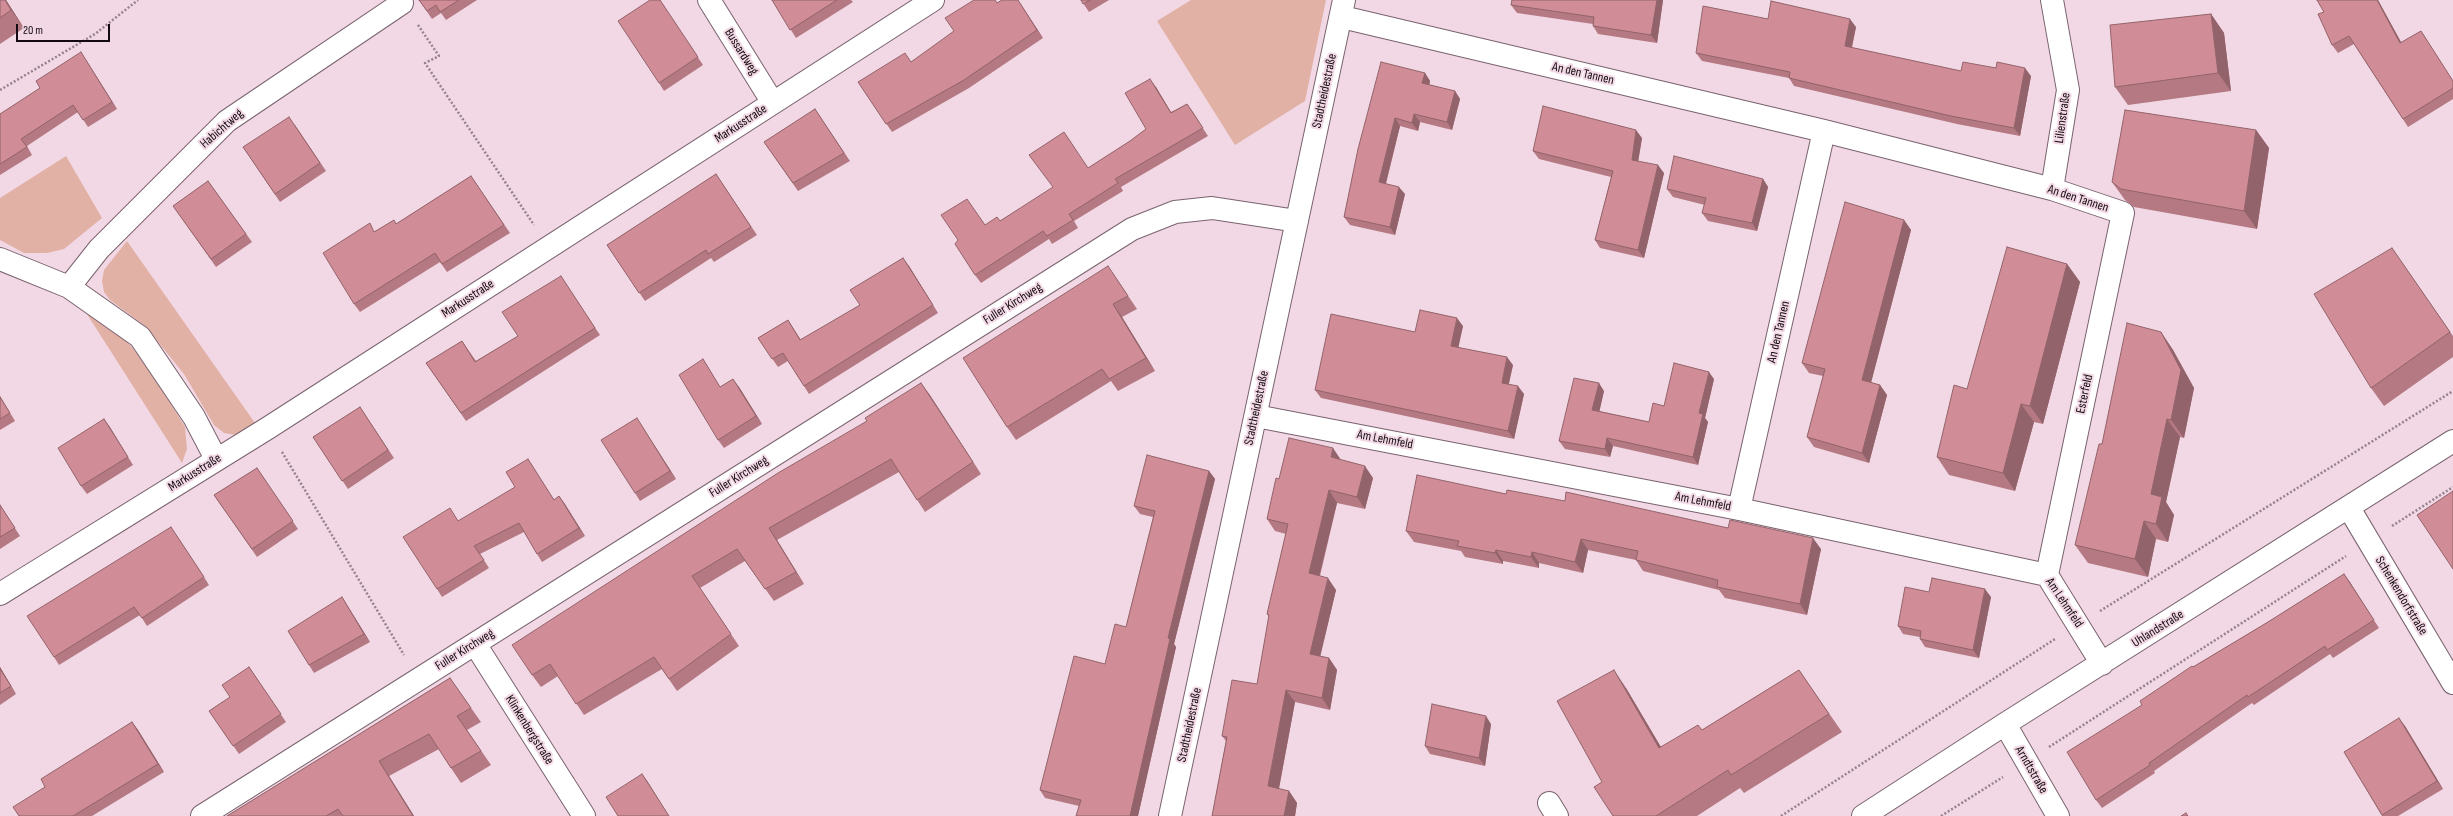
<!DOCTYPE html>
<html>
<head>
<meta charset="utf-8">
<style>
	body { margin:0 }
	#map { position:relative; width:2453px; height:816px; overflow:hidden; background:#f2d8e5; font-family:"Sofia Sans Condensed",sans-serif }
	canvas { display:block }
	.scale { position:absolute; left:16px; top:24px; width:94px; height:18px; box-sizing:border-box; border:2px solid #120a0e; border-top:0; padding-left:5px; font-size:12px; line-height:14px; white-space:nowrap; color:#120a0e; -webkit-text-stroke:3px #f2d8e5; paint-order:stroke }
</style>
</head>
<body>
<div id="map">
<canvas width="2453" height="816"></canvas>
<div class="scale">20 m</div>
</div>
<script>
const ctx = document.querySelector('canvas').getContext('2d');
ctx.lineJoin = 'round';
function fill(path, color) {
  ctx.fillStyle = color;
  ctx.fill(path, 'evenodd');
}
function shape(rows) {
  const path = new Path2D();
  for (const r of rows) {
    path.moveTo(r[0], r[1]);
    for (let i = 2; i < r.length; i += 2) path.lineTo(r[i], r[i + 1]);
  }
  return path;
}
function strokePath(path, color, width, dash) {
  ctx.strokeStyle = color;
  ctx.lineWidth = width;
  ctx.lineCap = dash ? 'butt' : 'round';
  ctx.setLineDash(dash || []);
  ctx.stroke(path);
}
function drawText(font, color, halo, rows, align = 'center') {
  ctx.font = font + ' "Sofia Sans Condensed",sans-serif';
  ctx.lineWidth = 4;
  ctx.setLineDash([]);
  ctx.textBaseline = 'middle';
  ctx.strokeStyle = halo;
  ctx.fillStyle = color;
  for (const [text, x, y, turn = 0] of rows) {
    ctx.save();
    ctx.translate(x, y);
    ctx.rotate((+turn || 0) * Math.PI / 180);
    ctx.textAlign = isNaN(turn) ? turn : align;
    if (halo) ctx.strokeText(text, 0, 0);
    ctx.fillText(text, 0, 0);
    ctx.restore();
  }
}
fill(shape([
	[1191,0,1326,0,1305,101,1235,145,1157,21],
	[66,156,102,218,64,249,47,253,24,253,0,240,0,198],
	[127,241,255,423,236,435,224,433,214,425,184,374,145,326,110,300,104,292,102,281,104,270],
	[85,311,124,338,147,365,185,427,187,449,182,463]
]), '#e2b1a6');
const street = shape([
	[709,0,773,103],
	[1342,17,1824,131,2052,189,2123,213,2047,575],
	[2052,189,2068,90,2052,0],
	[0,259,69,287,140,337,194,417,216,459],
	[69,287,99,249,227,121,402,3],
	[1256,416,1739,509,2047,575,2102,664],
	[2349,508,2453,683],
	[1739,509,1824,131],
	[0,594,268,428,933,0],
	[475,644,584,816],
	[2005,724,2058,816],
	[1549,803,1557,816],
	[202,816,1132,229,1175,212,1212,208,1297,221],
	[1170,816,1344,0],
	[1863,816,2005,724,2453,441]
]);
strokePath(street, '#79636e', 24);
strokePath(shape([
	[418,25,439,56,425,63,534,225],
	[0,90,95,34,138,0],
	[282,452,404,655],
	[2392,526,2453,487],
	[2100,611,2453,391],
	[2049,747,2346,556],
	[1781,816,2055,639],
	[1941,816,2003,777]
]), '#95828c', 2.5, [2, 2]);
strokePath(street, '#fff', 22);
fill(shape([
	[0,0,6,0,24,28,0,44],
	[419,0,477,0,446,20,441,13,432,19],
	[660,0,703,65,664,91,659,83],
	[772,0,851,0,853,2,796,38],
	[1002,0,1018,0,1043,38,969,88,892,132,858,82,911,62],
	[1081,0,1109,0,1089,12],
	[1512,0,1663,0,1657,43,1598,34,1593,26,1593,24,1517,13,1511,5],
	[2317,0,2378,0,2401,43,2421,31,2453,81,2453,99,2408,127,2354,44,2338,53,2332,45,2324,12],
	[2211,14,2224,33,2231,91,2128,105,2115,87],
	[1768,19,1856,27,1852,48,1961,71,2031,76,2020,136,1957,124,1794,86,1789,78,1702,61,1696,53],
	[86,60,117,109,88,127,78,112,27,146,32,155,0,175,0,114],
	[1425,73,1430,81,1429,85,1455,91,1460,99,1452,130,1420,122,1418,131,1400,126,1386,184,1405,194,1395,235,1350,225,1344,217,1358,149],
	[1156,87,1171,112,1187,104,1208,136,1121,187,1123,191,1074,221,1078,228,1052,244,1049,239,981,283,975,275,985,225,1000,221,1088,168,1130,141,1146,129],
	[815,109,850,161,798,191,764,142],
	[295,125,326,171,280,202,243,147],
	[2256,130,2269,148,2257,229,2134,207,2125,200,2112,182],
	[1642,138,1638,162,1664,173,1644,258,1600,248,1595,240,1611,177,1539,159,1533,151],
	[716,174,757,235,714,262,711,258,645,301,607,245],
	[471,176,510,233,447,272,440,262,360,312,354,304,375,231,396,224],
	[1763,179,1768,187,1757,231,1708,221,1702,213,1705,205,1673,197,1667,189],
	[208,181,252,242,216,267,173,206],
	[1904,220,1911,230,1871,383,1880,385,1887,395,1869,463,1814,447,1807,437,1823,376,1809,373,1802,363],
	[2392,248,2453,336,2453,357,2384,406,2371,388],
	[2067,264,2080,282,2043,424,2034,422,2015,491,1949,475,1937,457,1967,389],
	[909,266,938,313,809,394,788,361,778,367,758,338,788,320,801,340,860,305],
	[1116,278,1137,309,1122,317,1155,371,1118,391,1111,381,1016,440,1007,427],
	[566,284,600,335,466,421,426,363,462,341,476,361,518,336],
	[1463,326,1458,347,1513,365,1509,384,1524,394,1514,439,1321,398,1315,390,1415,332],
	[2161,332,2173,350,2194,388,2184,438,2180,437,2166,502,2174,515,2168,542,2156,539,2148,577,2088,563,2075,545,2102,444],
	[703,359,708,367,720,387,739,387,762,424,724,448,718,440],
	[1714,379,1705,418,1708,422,1698,465,1613,446,1610,457,1565,449,1559,441,1604,391,1599,411,1649,422,1664,406],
	[921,383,981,474,925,512,899,472,777,540,804,584,774,601,745,561,700,588,739,646,677,691,662,669,584,715,558,676,541,687,532,675,867,421],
	[0,396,15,421,0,430],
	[360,407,394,458,348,489,313,437],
	[104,419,133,465,87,494,81,486],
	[642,426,676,479,640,501,635,493],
	[528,459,554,500,559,496,585,536,542,562,537,554,524,532,480,554,489,568,442,597,437,589,515,487],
	[1341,460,1373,478,1365,509,1337,503,1320,576,1336,590,1320,656,1329,658,1337,670,1330,710,1295,702,1279,789,1289,791,1297,803,1295,816,1212,816,1226,741,1222,736,1257,684,1269,617,1267,614,1286,534,1275,531,1267,519,1279,479],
	[257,468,298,529,257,557,214,495],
	[1209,471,1215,479,1174,644,1176,647,1138,816,1076,816,1079,806,1045,798,1040,790,1105,664,1126,627,1153,517,1140,514,1134,506],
	[1506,494,1821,549,1807,615,1725,598,1719,590,1643,571,1636,560,1588,550,1583,573,1539,563,1539,568,1503,561,1503,564,1465,557,1461,551,1414,542,1406,531],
	[0,505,20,536,0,549],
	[176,535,209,585,147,626,140,615,59,665,54,657],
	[2344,574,2379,628,2333,658,2330,654,2254,705,2252,703,2154,771,2155,773,2102,808,2096,800,2142,705,2193,667,2268,622],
	[1929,592,1991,597,1979,658,1925,647,1920,639,1920,637,1903,634,1898,626],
	[342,597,370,642,314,673,309,665],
	[0,667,16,694,0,705],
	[249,667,286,722,239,754,209,711,230,697],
	[1799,670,1842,732,1744,793,1740,788,1697,816,1613,816,1602,782,1626,688,1661,747,1702,730],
	[450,678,481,722,467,730,491,765,461,783,451,768,439,749,389,776,414,816,227,816],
	[132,722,138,730,164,772,92,816,19,816,45,787],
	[1491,724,1485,766,1430,754,1425,746],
	[2405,726,2443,789,2398,816,2382,816,2344,752]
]), '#b47982');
fill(shape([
	[5,0,6,0,24,28,11,10],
	[1018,0,1043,38,1037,30],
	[1657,0,1663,0,1657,43,1651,35],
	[2377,0,2378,0,2406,51,2400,43],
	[2211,14,2224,33,2231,91,2218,73],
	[1850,19,1856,27,1850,54,1845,46],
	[81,52,86,60,117,109,112,102],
	[2025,68,2031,76,2020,136,2014,128],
	[1425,73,1430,81,1428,91,1422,83],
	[1150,79,1156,87,1176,121,1171,113],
	[1455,91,1460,99,1452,130,1447,122],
	[1187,104,1193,112,1208,136,1203,128],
	[1414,114,1420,122,1418,131,1412,123],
	[1395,118,1400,126,1384,190,1379,182],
	[1636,130,1642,138,1637,168,1632,160],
	[2256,130,2269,148,2257,229,2244,211],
	[1658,165,1664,173,1644,258,1638,250],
	[1763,179,1768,187,1757,231,1752,223],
	[1399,187,1405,194,1395,235,1390,227],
	[1904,220,1911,230,1869,390,1862,380],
	[903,258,909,266,938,313,933,305],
	[2067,264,2080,282,2043,424,2030,406],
	[1113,304,1122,317,1155,371,1146,358],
	[1457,318,1463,326,1457,354,1451,346],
	[2161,332,2173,350,2194,388,2184,438,2171,420],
	[1507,357,1513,365,1507,390,1502,383],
	[1709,372,1714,379,1705,418,1708,422,1698,465,1693,457,1699,413],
	[733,379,739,387,762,424,756,416],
	[921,383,930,395,981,474,973,462],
	[1599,383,1604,391,1598,418,1592,410],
	[1880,385,1887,395,1869,463,1862,453],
	[1518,386,1524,394,1514,439,1508,431],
	[2021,404,2034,422,2015,491,2003,473],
	[637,418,642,426,676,479,670,471],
	[104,419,110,427,133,465,128,457],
	[2167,419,2180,437,2166,502,2174,515,2168,542,2156,524,2151,494],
	[1607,438,1613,446,1610,457,1605,449],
	[1333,448,1341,460,1331,457],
	[1365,466,1373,478,1365,509,1357,497],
	[1209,471,1215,479,1174,644,1176,647,1138,816,1130,816,1168,638],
	[1329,490,1337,503,1317,585,1309,573],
	[559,496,565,504,585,536,579,528],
	[2144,521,2156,539,2148,577,2135,559],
	[171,527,176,535,209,585,204,577],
	[769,528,777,540,804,584,796,572],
	[1813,538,1821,549,1807,615,1800,604],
	[1581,539,1588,550,1583,573,1575,562],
	[1496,550,1503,561,1503,564,1495,553],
	[1532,552,1539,563,1539,568,1531,557],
	[2344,574,2350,582,2379,628,2374,620],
	[1328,578,1336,590,1318,666,1310,654],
	[1985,589,1991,597,1979,658,1973,650],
	[342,597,347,605,370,642,364,634],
	[1329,658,1337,670,1330,710,1322,698],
	[0,667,16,694,0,669],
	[1614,670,1626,688,1672,766,1659,748],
	[1286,690,1295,702,1277,798,1268,786],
	[1486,716,1491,724,1485,766,1479,758],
	[2399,718,2405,726,2443,789,2437,781],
	[132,722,138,730,164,772,158,764],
	[379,761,389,776,414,816,413,816],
	[642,774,648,782,669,816],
	[1289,791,1297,803,1295,816,1284,816]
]), '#92636a');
const building = shape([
	[0,0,5,0,11,10,0,18,0,0],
	[419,0,459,0,440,12,436,5,427,11,419,0],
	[650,0,660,0,698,57,659,83,618,21,650,0],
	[772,0,837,0,790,30,772,0],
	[974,0,995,0,997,3,1002,0,1018,0,1037,30,964,80,886,124,858,82,905,53,911,62,954,31,945,18,974,0],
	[1081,0,1090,0,1083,4,1081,0],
	[1512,0,1657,0,1651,35,1593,26,1594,17,1511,5,1512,0],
	[2317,0,2377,0,2400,43,2421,31,2453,81,2453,88,2403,119,2349,36,2332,45,2318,14,2324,12,2317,0],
	[1771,1,1850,19,1845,46,1961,71,1963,62,1996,68,1997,62,2025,68,2014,128,1951,116,1789,78,1790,72,1696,53,1703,6,1768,19,1771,1],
	[2211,14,2218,73,2115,87,2110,25,2211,14],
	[81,52,112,102,83,120,73,105,21,139,27,147,0,164,0,114,40,88,36,81,81,52],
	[1381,62,1425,73,1422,83,1455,91,1447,122,1414,114,1412,123,1395,118,1379,182,1399,187,1390,227,1344,217,1358,149,1381,62],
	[1150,79,1171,113,1187,104,1203,128,1115,179,1118,183,1069,214,1073,220,1047,236,1043,231,975,275,955,244,958,240,941,215,967,199,985,225,997,217,1000,221,1053,187,1029,155,1064,132,1088,168,1130,141,1146,129,1125,93,1150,79],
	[1543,106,1636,130,1632,160,1658,165,1638,250,1595,240,1613,171,1533,151,1543,106],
	[815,109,844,153,793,183,764,142,815,109],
	[2125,110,2256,130,2244,211,2121,189,2112,182,2125,110],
	[289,117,320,163,275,194,243,147,289,117],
	[1674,156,1763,179,1752,223,1702,213,1706,198,1667,189,1674,156],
	[716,174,751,227,708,254,706,250,639,293,607,245,716,174],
	[471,176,504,225,442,264,435,253,354,304,323,253,370,223,374,232,394,220,396,224,471,176],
	[208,181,246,234,211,259,173,206,208,181],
	[1845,202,1904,220,1862,380,1880,385,1862,453,1807,437,1825,369,1802,363,1845,202],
	[2007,247,2067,264,2030,406,2021,404,2003,473,1937,457,1954,385,1967,389,2007,247],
	[2392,248,2450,332,2371,388,2314,294,2392,248],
	[903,258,933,305,804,386,783,353,772,359,758,338,788,320,800,340,860,305,850,290,903,258],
	[1108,266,1128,296,1113,304,1146,358,1109,379,1102,369,1007,427,963,358,1108,266],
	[561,276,595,328,461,413,426,363,462,341,475,362,518,336,502,312,561,276],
	[1420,310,1457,318,1451,346,1507,357,1502,383,1518,386,1508,431,1315,390,1331,314,1415,332,1420,310],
	[2127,323,2161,332,2181,370,2171,420,2167,419,2151,494,2162,497,2156,524,2144,521,2135,559,2075,545,2099,444,2102,444,2127,323],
	[703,359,720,387,733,379,756,416,718,440,679,375,703,359],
	[1674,363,1709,372,1699,413,1703,414,1693,457,1607,438,1605,449,1559,441,1574,378,1599,383,1592,410,1649,422,1653,403,1664,406,1674,363],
	[921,383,973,462,917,500,891,459,769,528,796,572,765,589,737,549,692,576,731,634,669,679,654,657,576,704,550,664,532,675,512,645,778,473,867,421,865,418,921,383],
	[0,397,10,413,0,419,0,397],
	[360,407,388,450,342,481,313,437,360,407],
	[637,418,670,471,635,493,601,440,637,418],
	[104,419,128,457,81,486,58,448,104,419],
	[1289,438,1333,448,1331,457,1365,466,1357,497,1329,490,1309,573,1328,578,1310,654,1329,658,1322,698,1286,690,1268,786,1289,791,1284,816,1212,816,1227,737,1222,736,1232,680,1257,684,1269,615,1267,614,1288,524,1267,519,1276,478,1279,479,1289,438],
	[1147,455,1209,471,1168,638,1170,639,1130,816,1076,816,1081,800,1040,790,1074,656,1105,664,1115,624,1126,627,1155,511,1134,506,1147,455],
	[528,459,554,500,559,496,579,528,537,554,519,523,474,546,484,560,437,589,403,537,450,508,458,521,515,487,506,472,528,459],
	[257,468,293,521,252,549,214,495,257,468],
	[1417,475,1506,494,1507,490,1565,501,1566,492,1728,528,1730,520,1813,538,1800,604,1717,587,1718,580,1636,560,1638,551,1581,539,1575,562,1532,552,1531,557,1496,550,1495,553,1457,546,1459,541,1406,531,1417,475],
	[2453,491,2453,569,2417,515,2453,491],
	[0,505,15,528,0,537,0,505],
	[171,527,204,577,142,618,134,607,54,657,27,616,171,527],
	[2344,574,2374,620,2327,650,2325,646,2248,697,2247,695,2149,763,2150,765,2096,800,2067,752,2142,705,2140,701,2192,666,2193,667,2268,622,2344,574],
	[1932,578,1985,589,1973,650,1920,639,1921,631,1898,626,1905,587,1929,592,1932,578],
	[342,597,364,634,309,665,288,631,342,597],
	[249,667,281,714,233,746,209,711,230,697,222,685,249,667],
	[0,669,11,686,0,693,0,669],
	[1614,670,1659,748,1698,725,1702,730,1799,670,1829,714,1731,775,1728,770,1656,816,1613,816,1594,787,1602,782,1557,701,1614,670],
	[450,678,471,708,457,716,481,751,451,768,429,734,379,761,413,816,343,816,338,809,326,816,227,816,450,678],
	[1432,704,1486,716,1479,758,1425,746,1432,704],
	[2399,718,2437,781,2382,815,2344,752,2399,718],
	[132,722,158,764,73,816,19,816,13,807,45,787,41,779,132,722],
	[642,774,669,816,618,816,606,797,642,774],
	[2186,813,2188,816,2181,816,2186,813]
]);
fill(building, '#d18d97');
strokePath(building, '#92636a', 1);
drawText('13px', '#120a0e', '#f2d8e5', [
	["Bussardweg",741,52,58],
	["An den Tannen",1583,74,13],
	["Stadtheidestraße",1325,91,-78],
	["Lilienstraße",2063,118,-82],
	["Markusstraße",741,124,-33],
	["Habichtweg",222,129,-41],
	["An den Tannen",2078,199,18],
	["Markusstraße",468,299,-33],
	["Fuller Kirchweg",1013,304,-32],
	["An den Tannen",1779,332,-77],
	["Esterfeld",2085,394,-78],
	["Stadtheidestraße",1257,408,-78],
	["Am Lehmfeld",1385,440,11],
	["Markusstraße",195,473,-32],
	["Fuller Kirchweg",739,477,-32],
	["Am Lehmfeld",1703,502,11],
	["Schenkendorfstraße",2401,596,59],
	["Am Lehmfeld",2064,603,56],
	["Uhlandstraße",2158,629,-32],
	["Fuller Kirchweg",465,650,-32],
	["Stadtheidestraße",1190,725,-78],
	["Klinkenbergstraße",529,730,58],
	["Arndtstraße",2031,770,60]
]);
</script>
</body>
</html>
